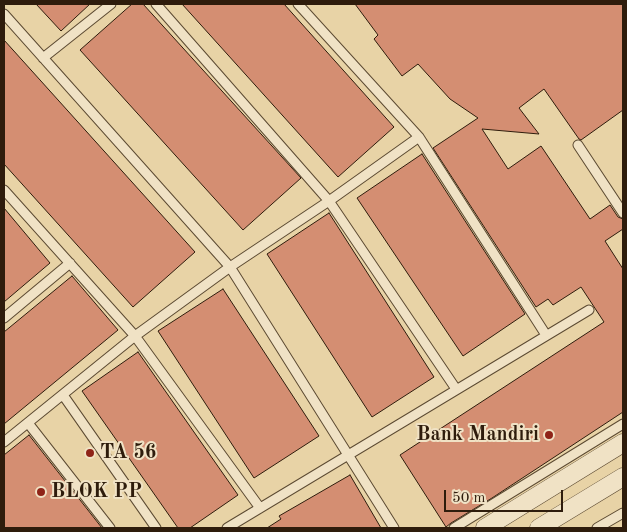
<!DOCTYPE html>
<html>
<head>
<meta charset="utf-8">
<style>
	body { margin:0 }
	#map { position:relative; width:627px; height:532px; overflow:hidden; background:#e8d3a6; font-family:"Old Standard TT",serif }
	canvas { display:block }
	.frame { position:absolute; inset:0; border:5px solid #2e1c0c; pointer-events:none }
	.scale { position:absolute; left:444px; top:490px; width:119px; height:22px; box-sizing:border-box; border:2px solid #2e1c0c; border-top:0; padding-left:6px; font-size:15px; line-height:18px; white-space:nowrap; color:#2e1c0c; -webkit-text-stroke:4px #f0e2c5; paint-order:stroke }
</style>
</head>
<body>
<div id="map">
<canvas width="627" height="532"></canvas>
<div class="frame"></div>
<div class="scale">50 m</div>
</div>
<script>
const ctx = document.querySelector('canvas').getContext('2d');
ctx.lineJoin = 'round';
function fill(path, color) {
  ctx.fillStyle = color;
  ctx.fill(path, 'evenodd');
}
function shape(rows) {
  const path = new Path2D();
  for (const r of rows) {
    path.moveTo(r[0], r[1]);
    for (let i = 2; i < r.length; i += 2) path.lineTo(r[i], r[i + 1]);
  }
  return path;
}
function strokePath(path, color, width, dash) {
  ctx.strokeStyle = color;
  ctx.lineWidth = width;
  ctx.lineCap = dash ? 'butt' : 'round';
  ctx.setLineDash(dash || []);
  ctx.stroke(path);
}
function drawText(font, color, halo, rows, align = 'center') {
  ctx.font = font + ' "Old Standard TT",serif';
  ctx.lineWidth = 4;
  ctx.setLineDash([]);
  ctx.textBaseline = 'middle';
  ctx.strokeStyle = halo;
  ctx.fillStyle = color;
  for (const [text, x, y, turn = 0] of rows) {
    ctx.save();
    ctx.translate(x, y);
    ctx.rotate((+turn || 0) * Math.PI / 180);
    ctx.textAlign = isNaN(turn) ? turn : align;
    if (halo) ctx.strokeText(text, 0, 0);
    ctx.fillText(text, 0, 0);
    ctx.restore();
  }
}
const building = shape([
	[36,4,90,4,61,31,36,4],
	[132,4,143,4,301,178,243,230,80,50,132,4],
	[182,4,284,4,394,127,338,177,182,4],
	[355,4,623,4,623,110,581,140,579,139,544,89,519,108,539,134,482,129,508,169,541,146,590,219,610,205,618,217,623,219,623,229,605,241,623,269,623,412,492,498,451,523,446,527,400,455,604,322,581,287,553,305,548,299,536,307,433,148,478,118,450,99,418,64,402,76,374,39,378,35,355,4],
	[4,40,195,252,133,307,4,164,4,40],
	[422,154,525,314,463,356,357,198,422,154],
	[4,208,50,263,4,302,4,208],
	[329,213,434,377,372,417,267,254,329,213],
	[72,276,118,330,4,424,4,332,72,276],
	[223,289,319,436,254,478,158,331,223,289],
	[138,352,238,495,190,528,178,528,82,391,138,352],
	[29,435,102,528,4,528,4,455,29,435],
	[350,475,381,528,267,528,281,519,279,516,350,475]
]);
fill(building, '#d48e72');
strokePath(building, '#2e1c0c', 1);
const service = shape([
	[156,4,329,201,456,389],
	[298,4,419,137,546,335],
	[4,14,230,267,394,528],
	[43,58,111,4],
	[578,145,623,213],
	[4,190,135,336,260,508],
	[4,318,70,263],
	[63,395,156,528],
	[28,423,110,528],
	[4,442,135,336,230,267,329,201,419,137],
	[227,528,589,310],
	[454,528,623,424],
	[597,528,623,513]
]);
const minor = shape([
	[485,528,623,443],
	[539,528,623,477]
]);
strokePath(service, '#5c4a32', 11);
strokePath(minor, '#5c4a32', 19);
strokePath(service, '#f0e2c5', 9);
strokePath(minor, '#f0e2c5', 18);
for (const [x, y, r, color] of [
	[549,435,5,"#8f2418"],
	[90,453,5,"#8f2418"],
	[41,492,5,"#8f2418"]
]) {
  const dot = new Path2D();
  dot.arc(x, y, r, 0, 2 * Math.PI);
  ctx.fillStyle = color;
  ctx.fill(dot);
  strokePath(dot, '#f0e2c5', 2);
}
drawText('bold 20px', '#2e1c0c', '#f0e2c5', [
	["Bank Mandiri",539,435,"right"],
	["TA 56",100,453],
	["BLOK PP",51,492]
], 'left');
</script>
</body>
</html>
